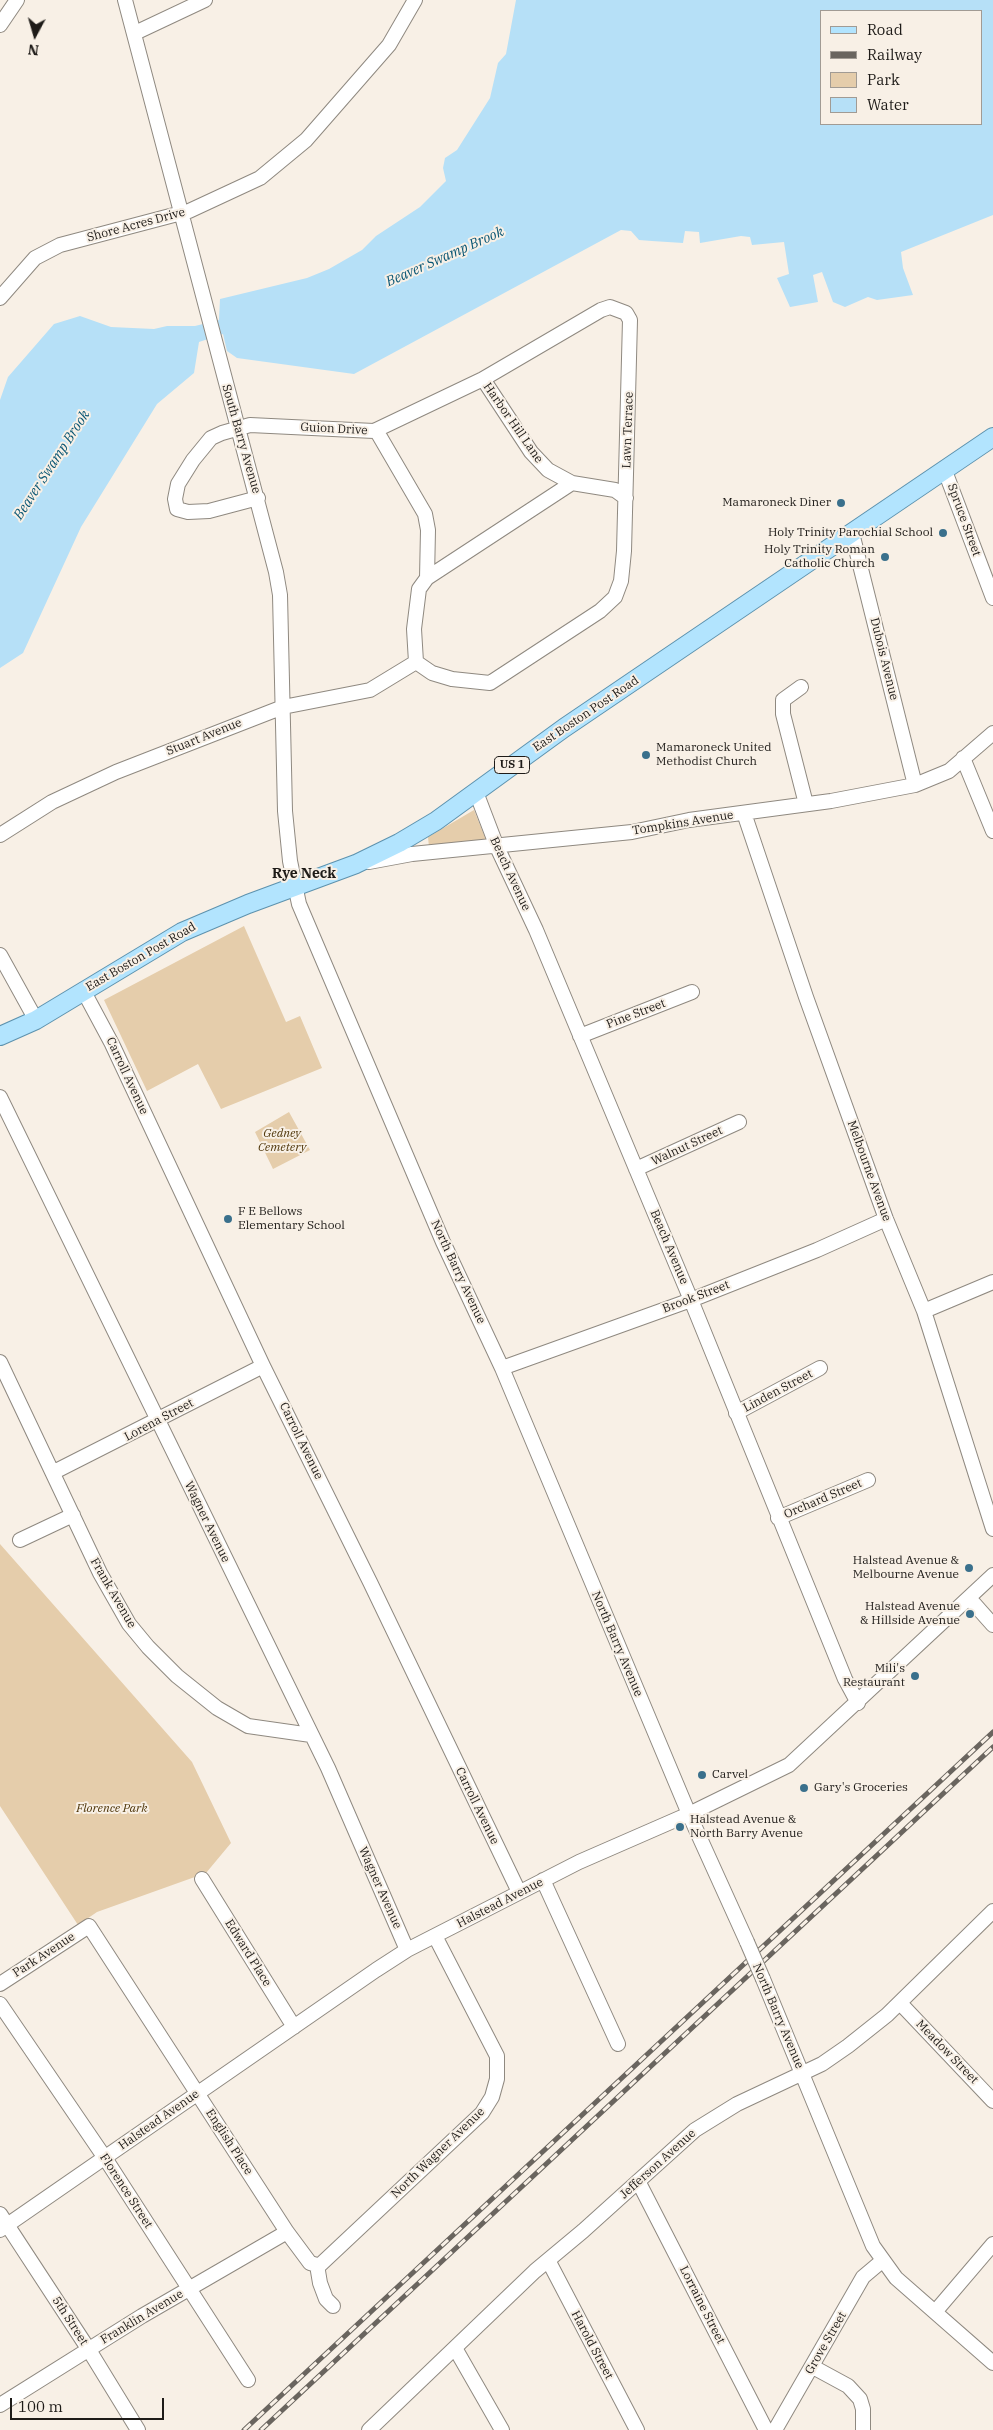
<!DOCTYPE html>
<html>
<head>
<meta charset="utf-8">
<style>
	body { margin:0 }
	#map { position:relative; width:993px; height:2430px; overflow:hidden; background:#f8f0e6; font-family:"IBM Plex Serif",serif }
	canvas { display:block }
	.legend { position:absolute; left:820px; top:10px; width:162px; height:115px; box-sizing:border-box; background:#f8f0e6; border:1px solid #a19b94; margin:0; padding:6px 9px; list-style:none; font-size:15px; color:#1e1b18 }
	.legend li { display:flex; align-items:center; gap:10px; height:25px }
	.legend b { width:25px; border:1px solid #a19b94 }
	.north { position:absolute; left:10px; top:10px; width:50px; height:50px; -webkit-text-stroke:4px #f8f0e6; paint-order:stroke; rotate:186deg; font-size:14px; font-weight:700; line-height:20px; text-align:center; color:#1e1b18 }
	.north::after { content:''; display:block; margin:auto; width:18px; height:22px; background:#1e1b18; clip-path:polygon(50% 0,100% 100%,50% 72%,0 100%) }
	.scale { position:absolute; left:10px; top:2398px; width:154px; height:22px; box-sizing:border-box; border:2px solid #1e1b18; border-top:0; padding-left:6px; font-size:15px; line-height:18px; white-space:nowrap; color:#1e1b18; -webkit-text-stroke:4px #f8f0e6; paint-order:stroke }
</style>
</head>
<body>
<div id="map">
<canvas width="993" height="2430"></canvas>
<ul class="legend">
<li><b style="height:6px;background:#b2e4fe"></b>Road</li>
<li><b style="height:6px;background:#6a655f"></b>Railway</li>
<li><b style="height:14px;background:#e5cdab"></b>Park</li>
<li><b style="height:14px;background:#b6e0f7"></b>Water</li>
</ul>
<div class="north">N</div>
<div class="scale">100 m</div>
</div>
<script>
const ctx = document.querySelector('canvas').getContext('2d');
ctx.lineJoin = 'round';
function fill(path, color) {
  ctx.fillStyle = color;
  ctx.fill(path, 'evenodd');
}
function shape(rows) {
  const path = new Path2D();
  for (const r of rows) {
    path.moveTo(r[0], r[1]);
    for (let i = 2; i < r.length; i += 2) path.lineTo(r[i], r[i + 1]);
  }
  return path;
}
function strokePath(path, color, width, dash) {
  ctx.strokeStyle = color;
  ctx.lineWidth = width;
  ctx.lineCap = dash ? 'butt' : 'round';
  ctx.setLineDash(dash || []);
  ctx.stroke(path);
}
function drawText(font, color, halo, rows, align = 'center') {
  ctx.font = font + ' "IBM Plex Serif",serif';
  ctx.lineWidth = 4;
  ctx.setLineDash([]);
  ctx.textBaseline = 'middle';
  ctx.strokeStyle = halo;
  ctx.fillStyle = color;
  for (const [text, x, y, turn = 0] of rows) {
    ctx.save();
    ctx.translate(x, y);
    ctx.rotate((+turn || 0) * Math.PI / 180);
    ctx.textAlign = isNaN(turn) ? turn : align;
    if (halo) ctx.strokeText(text, 0, 0);
    ctx.fillText(text, 0, 0);
    ctx.restore();
  }
}
fill(shape([
	[474,810,486,840,429,847,428,837],
	[244,926,286,1022,300,1016,322,1068,221,1109,198,1064,147,1091,104,1000],
	[289,1112,310,1150,273,1169,255,1132],
	[0,1544,192,1762,231,1843,206,1873,97,1912,78,1925,0,1806]
]), '#e5cdab');
fill(shape([
	[516,0,993,0,993,215,901,252,903,268,913,295,877,300,868,297,845,307,833,302,822,272,813,275,818,302,790,307,777,278,789,274,784,242,752,245,750,237,741,236,700,243,699,232,685,231,683,243,652,241,639,240,631,231,621,230,354,374,237,358,227,351,223,334,199,342,194,373,157,404,81,527,23,653,0,668,0,400,8,377,54,324,80,316,111,327,154,329,167,326,195,326,219,320,220,299,307,278,329,269,362,250,376,236,420,207,446,181,443,168,445,158,457,150,490,98,498,63,506,54],
	[822,11,982,11,982,124,822,124]
]), '#b6e0f7');
const minor = shape([
	[125,0,276,572,280,595,285,811,290,861,299,904,443,1242,502,1368,689,1814,747,1942],
	[0,25,17,0],
	[135,33,205,0],
	[0,298,35,258,60,245,189,211,260,178,306,140,389,45,415,0],
	[483,379,531,452,548,470,572,483,615,490,626,498],
	[376,430,425,514,428,530,427,578,419,589,414,629,416,662],
	[945,471,993,598],
	[258,498,209,511,188,512,177,509,175,499,178,484,193,460,211,438,222,433,250,425,374,431,483,379,601,310,610,307,626,313,630,320,624,551,621,581,615,597,600,611,490,683,452,679,432,673,416,662],
	[852,533,915,785],
	[427,578,572,483],
	[801,687,783,700,783,714,806,804],
	[963,758,993,831],
	[476,792,497,847,536,930,691,1300,845,1679,858,1703],
	[744,813,806,997,886,1219,924,1311,993,1529],
	[0,835,52,802,116,772,283,707,370,690,416,662],
	[369,862,412,854,632,832,689,820,831,801,915,785,949,771,993,733],
	[0,955,36,1020],
	[83,990,112,1044,263,1366,370,1582,519,1892],
	[580,1036,692,992],
	[0,1097,328,1768,407,1950],
	[636,1169,739,1122],
	[924,1311,993,1282],
	[0,1362,100,1573,129,1624,148,1647,177,1676,217,1708,248,1726,311,1735],
	[502,1368,691,1300,817,1250,886,1219],
	[736,1413,820,1368],
	[54,1472,263,1366],
	[778,1518,868,1480],
	[20,1540,73,1515],
	[969,1598,993,1625],
	[202,1879,294,2027],
	[543,1880,618,2044],
	[763,1979,873,2246,896,2278,993,2363],
	[0,1984,89,1926,287,2232,310,2263,317,2265],
	[900,2003,993,2101],
	[0,2004,105,2158,248,2380],
	[638,2181,766,2430],
	[0,2214,89,2350,138,2430],
	[0,2230,376,1970,407,1950,579,1862,689,1814,789,1765,993,1575],
	[548,2260,637,2430],
	[317,2265,320,2265,482,2113,492,2097,497,2079,497,2056,435,1936],
	[317,2265,320,2283,326,2299,333,2306],
	[935,2312,993,2244],
	[455,2348,502,2430],
	[813,2367,848,2386,860,2399,863,2409,863,2430],
	[0,2405,142,2316,287,2232],
	[369,2430,535,2271,583,2231,695,2130,737,2104,822,2064,848,2046,887,2015,993,1911],
	[775,2430,863,2277,882,2261]
]);
const major = shape([
	[0,1036,36,1020,182,932,248,904,356,864,399,843,436,821,564,728,993,437]
]);
strokePath(minor, '#8f8980', 16);
strokePath(major, '#5d92ae', 20);
strokePath(minor, '#fff', 14);
strokePath(major, '#b2e4fe', 18);
const rail = shape([
	[244,2430,993,1732],
	[261,2430,993,1747]
]);
strokePath(rail, '#6a655f', 5);
strokePath(rail, '#f8f0e6', 3, [9]);
const minorBridge = shape([
	[747,1942,763,1979]
]);
strokePath(minorBridge, '#8f8980', 16, []);
strokePath(minorBridge, '#fff', 14);
for (const [x, y, r, color] of [
	[841,503,5,"#3a708c"],
	[943,533,5,"#3a708c"],
	[885,557,5,"#3a708c"],
	[646,755,5,"#3a708c"],
	[228,1219,5,"#3a708c"],
	[969,1568,5,"#3a708c"],
	[970,1614,5,"#3a708c"],
	[915,1676,5,"#3a708c"],
	[702,1775,5,"#3a708c"],
	[804,1788,5,"#3a708c"],
	[680,1827,5,"#3a708c"]
]) {
  const dot = new Path2D();
  dot.arc(x, y, r, 0, 2 * Math.PI);
  ctx.fillStyle = color;
  ctx.fill(dot);
  strokePath(dot, '#f8f0e6', 2);
}
for (const [x, y, w] of [
	[512,765,35]
]) {
  const box = new Path2D();
  box.roundRect(x - w / 2, y - 8.5, w, 17, 4);
  ctx.fillStyle = '#f8f0e6';
  ctx.fill(box);
  strokePath(box, '#1e1b18', 1);
}
drawText('bold 11px', '#1e1b18', null, [
	["US 1",512,765]
]);
drawText('12px', '#1e1b18', '#f8f0e6', [
	["Shore Acres Drive",136,225,-15],
	["Harbor Hill Lane",513,423,55],
	["Guion Drive",334,429,3],
	["Lawn Terrace",628,430,-88],
	["South Barry Avenue",241,439,74],
	["Spruce Street",964,520,70],
	["Dubois Avenue",884,659,76],
	["East Boston Post Road",586,714,-34],
	["Stuart Avenue",204,737,-22],
	["Tompkins Avenue",683,823,-9],
	["Beach Avenue",510,874,65],
	["East Boston Post Road",141,957,-30],
	["Pine Street",636,1014,-21],
	["Carroll Avenue",127,1076,65],
	["Walnut Street",687,1146,-25],
	["Melbourne Avenue",869,1171,70],
	["Beach Avenue",669,1247,67],
	["North Barry Avenue",458,1272,65],
	["Brook Street",696,1297,-21],
	["Linden Street",778,1391,-28],
	["Lorena Street",159,1420,-28],
	["Carroll Avenue",301,1441,64],
	["Orchard Street",823,1499,-23],
	["Wagner Avenue",207,1522,64],
	["Frank Avenue",113,1593,60],
	["North Barry Avenue",617,1644,67],
	["Carroll Avenue",477,1806,64],
	["Wagner Avenue",380,1888,66],
	["Halstead Avenue",500,1903,-27],
	["Edward Place",248,1953,58],
	["Park Avenue",44,1955,-33],
	["North Barry Avenue",778,2016,67],
	["Meadow Street",947,2052,46],
	["Halstead Avenue",159,2120,-35],
	["English Place",229,2142,57],
	["North Wagner Avenue",438,2153,-44],
	["Jefferson Avenue",658,2164,-42],
	["Florence Street",126,2191,57],
	["Lorraine Street",702,2305,63],
	["Franklin Avenue",142,2317,-31],
	["5th Street",70,2321,57],
	["Grove Street",826,2343,-60],
	["Harold Street",592,2345,62]
]);
drawText('12px', '#1e1b18', '#f8f0e6', [
	["Mamaroneck Diner",831,503],
	["Holy Trinity Parochial School",933,533],
	["Holy Trinity Roman",875,550],
	["Catholic Church",875,564],
	["Mamaroneck United",656,748,"left"],
	["Methodist Church",656,762,"left"],
	["F E Bellows",238,1212,"left"],
	["Elementary School",238,1226,"left"],
	["Halstead Avenue &",959,1561],
	["Melbourne Avenue",959,1575],
	["Halstead Avenue",960,1607],
	["& Hillside Avenue",960,1621],
	["Mili's",905,1669],
	["Restaurant",905,1683],
	["Carvel",712,1775,"left"],
	["Gary's Groceries",814,1788,"left"],
	["Halstead Avenue &",690,1820,"left"],
	["North Barry Avenue",690,1834,"left"]
], 'right');
drawText('italic 12px', '#50370b', '#f8f0e6', [
	["Gedney",282,1134],
	["Cemetery",282,1148],
	["Florence Park",112,1809]
]);
drawText('italic 14px', '#095674', '#f8f0e6', [
	["Beaver Swamp Brook",445,257,-24],
	["Beaver Swamp Brook",52,465,-57]
]);
drawText('bold 14px', '#1e1b18', '#f8f0e6', [
	["Rye Neck",304,874]
]);
</script>
</body>
</html>
